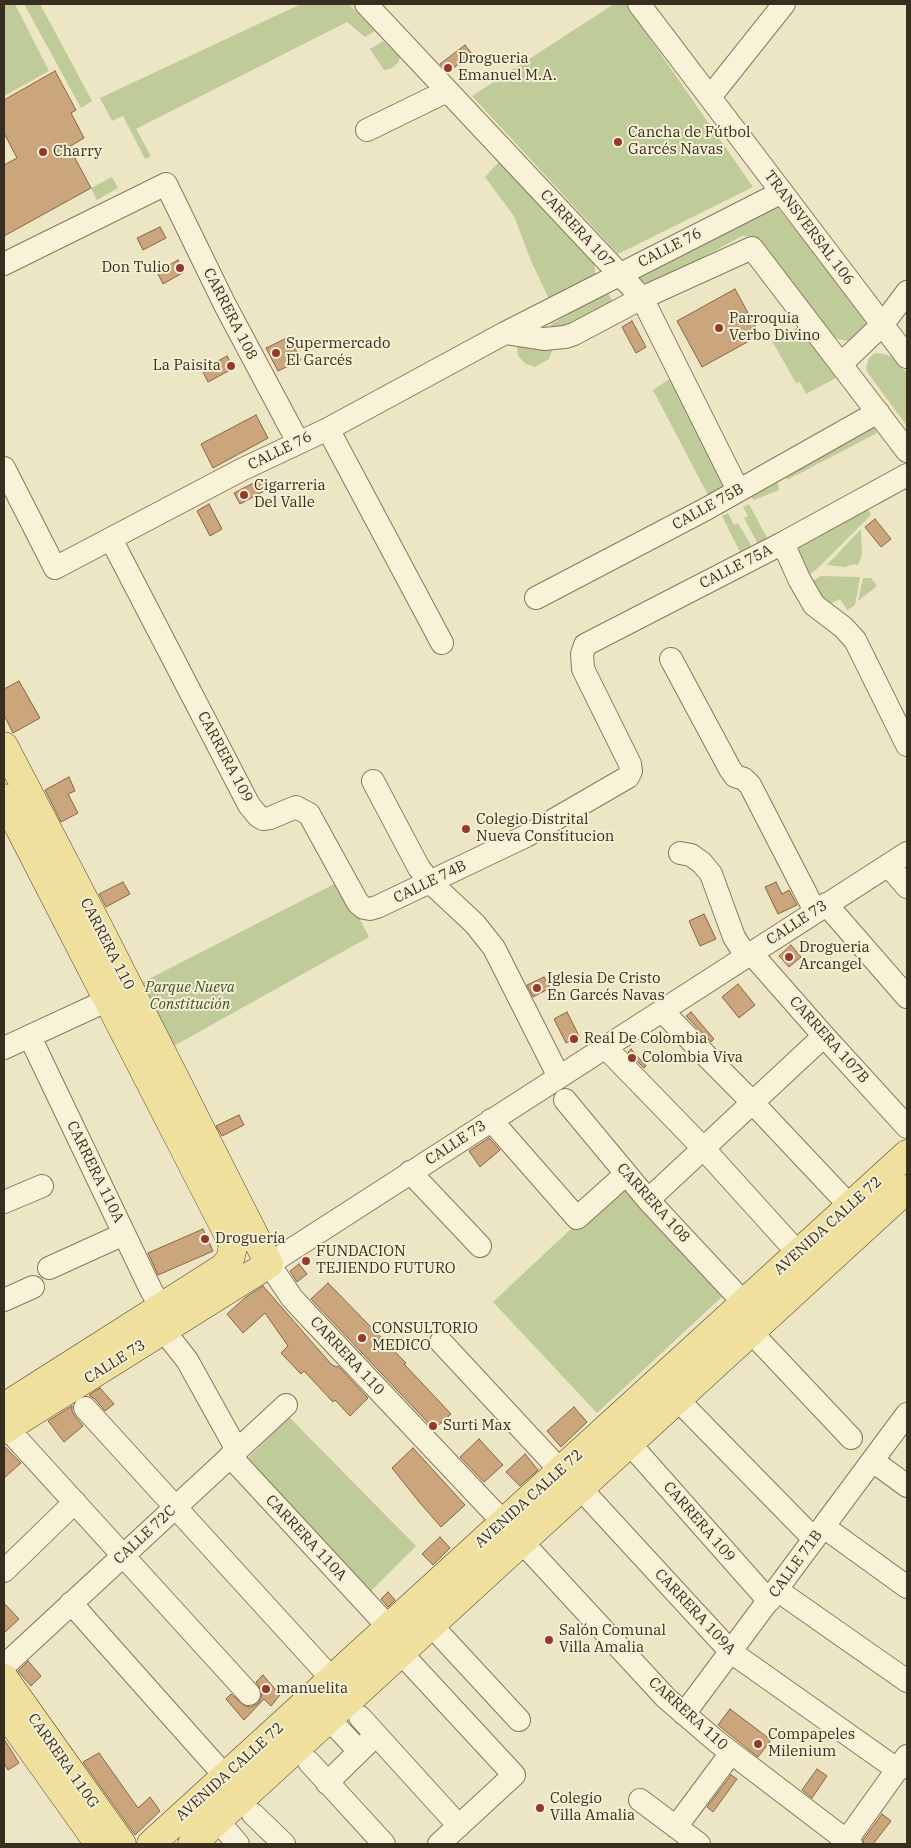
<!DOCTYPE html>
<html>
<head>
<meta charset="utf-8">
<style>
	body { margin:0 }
	#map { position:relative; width:911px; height:1848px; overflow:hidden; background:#ede6c5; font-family:"IBM Plex Serif",serif }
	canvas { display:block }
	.frame { position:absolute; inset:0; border:5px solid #382e1f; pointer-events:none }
</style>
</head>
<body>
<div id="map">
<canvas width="911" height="1848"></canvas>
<div class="frame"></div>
</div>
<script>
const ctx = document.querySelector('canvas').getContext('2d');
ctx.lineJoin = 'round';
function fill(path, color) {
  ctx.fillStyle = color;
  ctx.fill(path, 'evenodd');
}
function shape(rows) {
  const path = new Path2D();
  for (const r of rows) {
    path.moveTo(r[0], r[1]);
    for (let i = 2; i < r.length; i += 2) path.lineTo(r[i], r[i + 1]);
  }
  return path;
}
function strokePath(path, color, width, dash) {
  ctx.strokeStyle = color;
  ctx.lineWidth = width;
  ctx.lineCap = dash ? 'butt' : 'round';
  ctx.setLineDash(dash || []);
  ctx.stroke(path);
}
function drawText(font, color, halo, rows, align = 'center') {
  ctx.font = font + ' "IBM Plex Serif",serif';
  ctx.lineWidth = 4;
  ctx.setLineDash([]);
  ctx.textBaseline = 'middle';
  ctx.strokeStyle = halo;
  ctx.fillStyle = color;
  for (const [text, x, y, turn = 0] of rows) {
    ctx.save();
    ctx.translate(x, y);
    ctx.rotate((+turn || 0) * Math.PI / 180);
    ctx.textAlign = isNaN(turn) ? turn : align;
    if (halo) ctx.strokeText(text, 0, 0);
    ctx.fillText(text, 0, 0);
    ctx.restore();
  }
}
fill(shape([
	[4,4,15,4,49,71,4,96],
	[24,4,40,4,92,101,81,108],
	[301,4,349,4,375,31,365,37,347,22,136,129,151,156,145,159,123,116,112,121,100,98],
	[614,4,626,4,753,187,618,254,472,96],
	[383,41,400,57,398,63,390,69,384,70,370,49],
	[499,162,595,265,595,273,593,279,550,301,531,261,514,216,485,177],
	[112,177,118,188,97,200,91,188],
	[774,203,862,312,866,325,851,342,838,339,827,330,762,242,755,237,742,236,657,282,640,283,634,280],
	[607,291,614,304,597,316,555,330,550,325],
	[798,327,836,378,806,394,800,382,796,383,772,341],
	[520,342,552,350,549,359,535,367,526,364,518,356,517,346],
	[875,353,884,354,895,358,907,373,907,426,868,373,866,368,869,358],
	[671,378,728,488,710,499,653,390],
	[871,422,877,433,789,479,777,477,779,490,754,500,751,497,767,479,773,475],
	[749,504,767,538,758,544,744,518,748,516,743,507],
	[866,505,871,515,818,568,805,578,791,545],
	[728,513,734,525,738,523,752,547,741,554,722,516],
	[861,529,862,555,858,565,854,564,845,567,827,565],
	[821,576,860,577,855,605,847,610,840,599,821,608,809,583],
	[863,578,871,578,877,586,858,601],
	[340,881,369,937,172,1047,141,983],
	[623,1180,727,1292,597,1413,493,1302],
	[289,1417,416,1546,370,1592,244,1462]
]), '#bfcb99');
const building = shape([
	[465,45,472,54,448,72,440,64,465,45],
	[55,71,76,110,71,113,84,138,69,147,91,188,4,236,4,165,17,158,4,133,4,100,55,71],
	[160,227,166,238,143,250,137,238,160,227],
	[178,260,184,272,163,284,157,272,178,260],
	[735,289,760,335,702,367,677,321,735,289],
	[632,321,646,347,636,353,622,327,632,321],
	[289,337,301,360,278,371,266,348,289,337],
	[227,356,234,368,208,382,202,370,227,356],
	[256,415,268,438,213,468,201,444,256,415],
	[263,478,268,489,240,504,234,493,263,478],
	[209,504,222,529,210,536,197,511,209,504],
	[875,519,891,539,881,547,865,527,875,519],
	[19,681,40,718,13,733,4,715,4,689,19,681],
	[69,777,75,791,68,794,78,813,61,822,45,790,69,777],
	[123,882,130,894,106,907,99,894,123,882],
	[776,882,782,894,789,890,797,905,778,914,765,887,776,882],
	[704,914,716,939,700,946,689,921,704,914],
	[791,945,801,957,789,967,779,956,791,945],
	[544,977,550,988,533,997,527,985,544,977],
	[738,984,755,1005,739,1018,722,997,738,984],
	[567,1012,579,1036,566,1043,554,1019,567,1012],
	[691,1012,714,1039,711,1042,686,1016,691,1012],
	[631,1049,646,1066,644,1068,628,1052,631,1049],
	[239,1115,244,1125,222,1136,216,1126,239,1115],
	[489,1138,500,1150,480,1167,469,1151,489,1138],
	[203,1229,213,1251,158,1275,148,1253,203,1229],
	[299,1264,307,1274,297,1282,290,1271,299,1264],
	[328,1283,406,1363,404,1364,451,1414,434,1429,311,1299,328,1283],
	[263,1286,331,1364,336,1367,338,1366,368,1398,350,1416,335,1400,333,1402,304,1371,301,1374,281,1353,288,1346,265,1313,243,1333,227,1314,246,1297,263,1286],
	[100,1388,114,1404,105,1411,95,1399,89,1395,100,1388],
	[72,1406,72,1411,75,1416,83,1426,64,1442,48,1421,72,1406],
	[574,1407,587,1422,561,1447,547,1431,574,1407],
	[479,1439,503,1465,484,1482,460,1457,479,1439],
	[4,1446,21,1463,4,1478,4,1446],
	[413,1448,465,1505,441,1527,420,1503,392,1468,413,1448],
	[525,1454,538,1470,520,1486,506,1472,525,1454],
	[440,1537,450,1548,433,1565,422,1554,440,1537],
	[388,1592,395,1600,388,1607,381,1599,388,1592],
	[4,1603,19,1619,4,1633,4,1603],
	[28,1661,41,1676,31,1686,18,1671,28,1661],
	[263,1675,280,1695,271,1706,264,1699,244,1720,226,1699,231,1694,245,1706,251,1707,257,1704,261,1698,262,1692,256,1682,263,1675],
	[730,1709,771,1740,758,1757,718,1725,730,1709],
	[4,1739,19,1763,8,1770,4,1763,4,1739],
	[99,1753,138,1808,150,1797,160,1811,135,1835,83,1762,99,1753],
	[817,1769,827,1776,812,1798,802,1790,817,1769],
	[731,1775,737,1779,713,1812,707,1807,731,1775],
	[882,1814,891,1821,873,1844,864,1844,863,1840,882,1814]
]);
fill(building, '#cba67c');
strokePath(building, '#876542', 1);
const minor = shape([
	[366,4,642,298,738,490],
	[639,4,907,357],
	[710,97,784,4],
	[367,130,447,91],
	[4,264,166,184,225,305,298,442],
	[505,333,544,339,565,337,574,334,642,298,752,248,907,451],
	[841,364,883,324,907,292],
	[328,429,442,643],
	[4,468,55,568,243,469,328,429,505,333,782,192],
	[111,539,249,805,258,816,263,819,270,818,296,807,309,814,358,903,364,908,370,909,377,907,526,836,628,777,631,771,630,764,583,669,582,654,585,645,783,543,907,475],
	[783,543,799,579,814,605,843,627,855,640,907,745],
	[536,598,706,509,878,412],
	[671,659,730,769,735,776,744,779,750,785,815,911],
	[373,781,419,868,430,882,475,924,494,948,559,1077],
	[680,853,691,855,702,863,711,874,734,937,746,956],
	[888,865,907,887],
	[826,904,907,997],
	[751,953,824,1036,907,1127],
	[662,1011,752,1102,850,1206],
	[30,1037,151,1290,161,1307],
	[605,1047,703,1148,798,1253],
	[4,1048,108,1000],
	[565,1100,648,1200,744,1303],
	[491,1120,577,1218,626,1174],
	[410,1172,480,1246],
	[648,1200,824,1036],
	[4,1202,42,1186],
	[49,1268,124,1234],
	[4,1300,33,1287],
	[164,1331,187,1360,237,1450],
	[751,1332,851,1438],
	[441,1342,560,1470],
	[678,1400,814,1539],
	[85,1408,332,1679],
	[7,1428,249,1694],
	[630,1444,769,1601],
	[230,1456,382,1620],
	[873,1461,907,1486],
	[581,1489,731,1652,898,1770],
	[824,1527,907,1587],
	[4,1571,75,1502],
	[777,1590,907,1681],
	[71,1603,225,1776],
	[432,1626,519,1720],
	[401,1653,514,1775,439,1844],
	[4,1666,286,1405],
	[684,1714,907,1414],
	[360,1717,459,1826],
	[329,1719,359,1751],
	[309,1762,384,1844],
	[327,1783,376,1735],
	[640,1800,699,1844],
	[253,1814,284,1844],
	[218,1821,238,1844],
	[676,1827,731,1753],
	[844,1844,907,1756],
	[851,1844,716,1741,666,1698,522,1542,303,1310,292,1298,269,1264,907,853]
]);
const major = shape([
	[4,746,99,928,269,1264,4,1430],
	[4,798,231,1240,233,1247,230,1259,224,1267,4,1407],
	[4,1678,122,1844],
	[4,1711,99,1844],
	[151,1844,907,1154],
	[192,1844,907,1189]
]);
strokePath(minor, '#88785b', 24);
strokePath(major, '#564630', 29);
strokePath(minor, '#f8f2d8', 22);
strokePath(major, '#efe09e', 28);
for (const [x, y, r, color] of [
	[448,68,5,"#96392d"],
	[618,142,5,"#96392d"],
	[43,152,5,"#96392d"],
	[180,268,5,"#96392d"],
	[719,328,5,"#96392d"],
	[276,353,5,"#96392d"],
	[231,366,5,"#96392d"],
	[244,495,5,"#96392d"],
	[466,829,5,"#96392d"],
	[789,957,5,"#96392d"],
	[537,988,5,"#96392d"],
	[574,1039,5,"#96392d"],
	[632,1058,5,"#96392d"],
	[205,1239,5,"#96392d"],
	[306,1261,5,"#96392d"],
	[362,1338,5,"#96392d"],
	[433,1426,5,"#96392d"],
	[549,1640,5,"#96392d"],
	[266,1689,5,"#96392d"],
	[758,1744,5,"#96392d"],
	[540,1808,5,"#96392d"]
]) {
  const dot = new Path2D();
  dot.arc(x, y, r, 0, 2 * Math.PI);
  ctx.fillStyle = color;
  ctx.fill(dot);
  strokePath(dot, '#f5efd5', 2);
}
drawText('15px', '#382e1f', '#f5efd5', [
	["Drogueria",458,59],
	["Emanuel M.A.",458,76],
	["Cancha de Fútbol",628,133],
	["Garcés Navas",628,150],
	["Charry",53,152],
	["Don Tulio",170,268,"right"],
	["Parroquia",729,319],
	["Verbo Divino",729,336],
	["Supermercado",286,344],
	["El Garcés",286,361],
	["La Paisita",221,366,"right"],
	["Cigarreria",254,486],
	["Del Valle",254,503],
	["Colegio Distrital",476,820],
	["Nueva Constitucion",476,837],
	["Drogueria",799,948],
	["Arcangel",799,965],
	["Iglesia De Cristo",547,979],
	["En Garcés Navas",547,996],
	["Real De Colombia",584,1039],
	["Colombia Viva",642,1058],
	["Droguería",215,1239],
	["FUNDACION",316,1252],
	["TEJIENDO FUTURO",316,1269],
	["CONSULTORIO",372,1329],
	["MEDICO",372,1346],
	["Surti Max",443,1426],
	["Salón Comunal",559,1631],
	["Villa Amalia",559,1648],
	["manuelita",276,1689],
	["Compapeles",768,1735],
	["Milenium",768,1752],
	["Colegio",550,1799],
	["Villa Amalia",550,1816]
], 'left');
drawText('15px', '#382e1f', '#f5efd5', [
	["TRANSVERSAL 106",809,228,53],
	["CARRERA 107",577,229,47],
	["CALLE 76",670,248,-27],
	["CARRERA 108",230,314,63],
	["CALLE 76",280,451,-26],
	["CALLE 75B",708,507,-29],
	["CALLE 75A",736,567,-27],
	["CARRERA 109",225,757,62],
	["CALLE 74B",430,882,-26],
	["CALLE 73",797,923,-33],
	["CARRERA 110",107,944,63],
	["CARRERA 107B",829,1040,48],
	["CALLE 73",456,1143,-33],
	["CARRERA 110A",95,1172,64],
	["CARRERA 108",653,1203,48],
	["AVENIDA CALLE 72",828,1226,-42],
	["CARRERA 110",347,1356,47],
	["CALLE 73",115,1362,-32],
	["AVENIDA CALLE 72",529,1499,-42],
	["CARRERA 109",699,1522,49],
	["CALLE 72C",145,1535,-43],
	["CARRERA 110A",306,1538,47],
	["CALLE 71B",796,1564,-54],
	["CARRERA 109A",695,1612,47],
	["CARRERA 110",688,1714,42],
	["CARRERA 110G",63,1761,55],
	["AVENIDA CALLE 72",230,1772,-42]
]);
drawText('italic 15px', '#435426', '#f5efd5', [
	["Parque Nueva",190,988],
	["Constitución",190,1005]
]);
</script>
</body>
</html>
